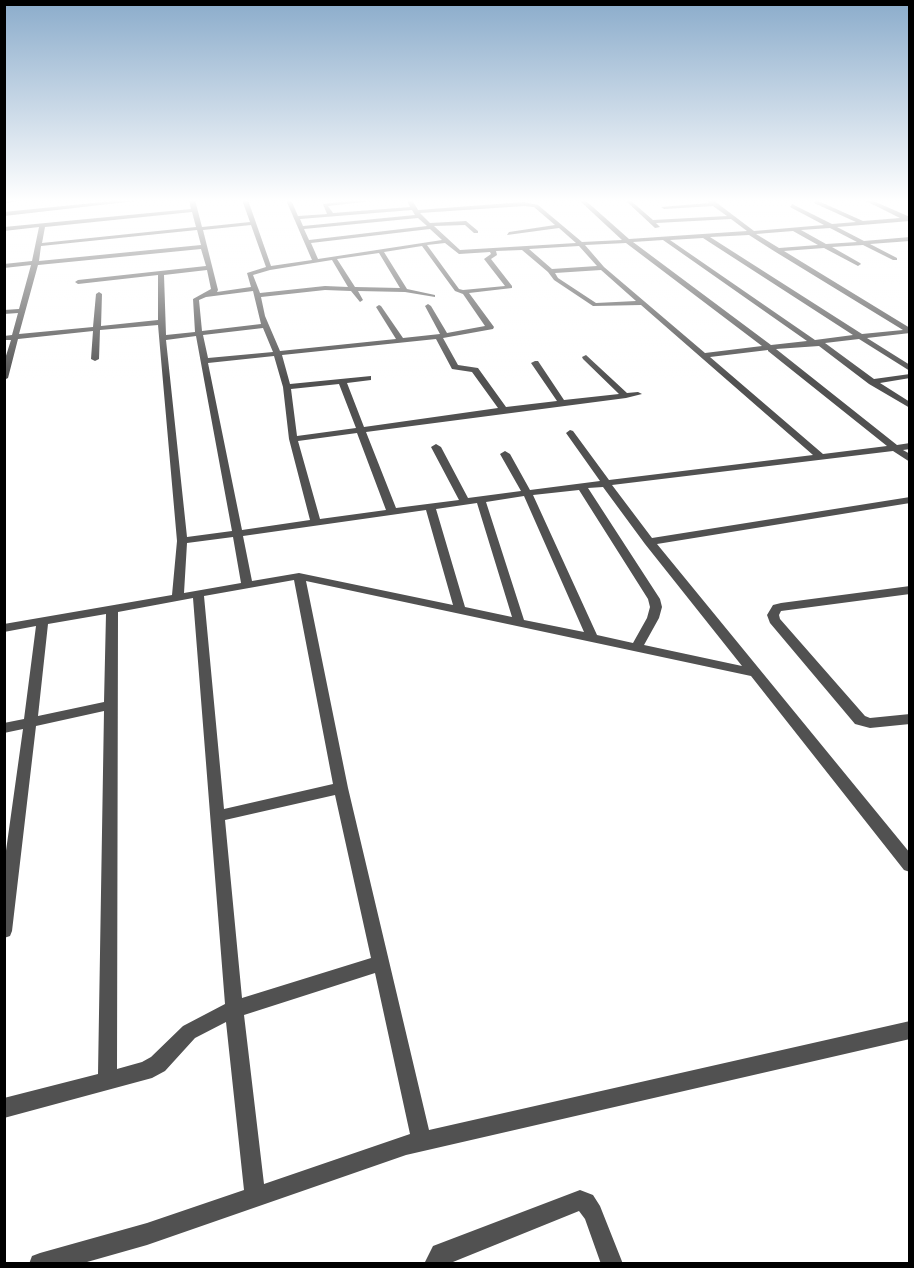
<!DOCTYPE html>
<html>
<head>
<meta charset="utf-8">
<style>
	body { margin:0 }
	#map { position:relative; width:914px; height:1268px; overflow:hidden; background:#fff; font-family:"Golos Text",sans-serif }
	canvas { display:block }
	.frame { position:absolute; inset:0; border:6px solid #000; pointer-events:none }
</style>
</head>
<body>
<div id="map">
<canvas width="914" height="1268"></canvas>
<div class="frame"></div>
</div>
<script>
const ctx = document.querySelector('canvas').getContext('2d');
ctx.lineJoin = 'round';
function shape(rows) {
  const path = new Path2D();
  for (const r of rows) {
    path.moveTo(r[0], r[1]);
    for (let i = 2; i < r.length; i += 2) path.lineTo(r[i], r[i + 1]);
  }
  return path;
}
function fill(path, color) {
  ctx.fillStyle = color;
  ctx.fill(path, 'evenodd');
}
fill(shape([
	[4,200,20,200,4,204,4,200],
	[123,200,144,200,4,216,4,212,123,200],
	[189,200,195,200,202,227,250,222,242,200,248,200,271,266,312,260,286,200,291,200,298,216,327,214,323,204,358,200,380,200,328,206,333,213,410,207,407,200,412,200,418,210,524,202,538,205,582,242,622,240,579,200,585,200,629,239,747,231,731,219,656,223,660,227,655,228,625,200,630,200,653,220,727,216,713,206,664,209,661,207,709,203,707,200,713,200,754,231,824,225,790,207,792,204,832,224,856,222,814,203,816,200,863,221,900,218,864,200,871,200,910,217,910,221,837,227,864,241,910,237,910,241,870,244,897,258,897,260,893,260,863,245,832,247,860,263,861,264,858,266,824,248,784,251,910,328,910,333,867,338,910,365,910,371,859,339,825,343,874,379,910,374,910,378,880,383,910,402,910,408,869,384,819,346,776,349,897,445,910,443,910,449,903,450,910,454,910,462,893,451,612,485,652,538,910,497,910,503,657,544,910,853,910,872,904,870,751,676,306,581,348,788,429,1130,910,1021,910,1039,406,1155,147,1245,80,1264,29,1264,32,1256,40,1253,147,1223,244,1190,226,1022,195,1038,165,1071,152,1078,4,1118,4,1098,98,1074,104,711,36,726,12,931,10,936,4,938,4,865,23,729,4,733,4,723,24,719,36,626,4,632,4,624,172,595,177,541,158,325,100,330,99,359,95,361,91,359,93,331,18,339,8,378,4,380,4,362,11,340,4,340,4,336,12,335,18,313,4,314,4,310,19,309,31,265,4,268,4,264,32,261,39,227,4,231,4,227,191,209,189,200],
	[524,206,534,207,555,225,509,232,507,235,559,228,576,243,460,250,434,226,465,225,474,233,478,233,478,231,466,221,430,223,420,213,524,206],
	[412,210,415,215,303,226,300,219,412,210],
	[192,212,196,227,42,243,45,227,192,212],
	[418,218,427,226,309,240,304,229,418,218],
	[251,225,266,267,247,273,251,287,217,292,218,290,203,230,251,225],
	[830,228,857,242,826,244,801,230,830,228],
	[430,229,442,240,318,259,311,243,430,229],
	[197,230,201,245,39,261,41,246,197,230],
	[793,231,818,245,779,248,756,234,793,231],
	[749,235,774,251,903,330,862,334,710,237,749,235],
	[703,238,853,335,815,340,670,240,703,238],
	[663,240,807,341,771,345,633,242,663,240],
	[445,243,459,254,490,252,491,254,484,259,505,286,463,290,459,289,427,245,445,243],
	[626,243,762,346,705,353,604,267,585,245,626,243],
	[422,246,455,291,463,294,485,326,447,333,431,306,428,304,425,306,440,334,403,338,381,306,379,305,376,307,396,339,280,351,265,316,261,297,325,290,351,291,360,302,363,300,358,291,405,292,435,297,435,295,407,289,384,252,422,246],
	[579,246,597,266,552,269,529,249,579,246],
	[201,249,206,266,78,280,75,282,78,284,158,275,158,320,101,326,102,294,99,292,96,294,93,327,19,334,38,265,201,249],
	[522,250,548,272,554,280,593,306,641,305,813,455,609,480,573,431,570,430,566,433,600,481,530,490,510,454,505,451,500,454,521,491,468,498,441,447,436,444,431,447,459,500,396,508,366,432,626,398,642,394,638,392,627,393,586,355,582,357,583,359,619,394,564,400,538,361,535,361,531,363,557,401,506,407,478,368,458,365,443,338,493,329,494,327,469,293,512,288,512,286,491,259,497,255,496,251,522,250],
	[379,253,400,288,355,287,337,259,379,253],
	[332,260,348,287,325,286,260,293,253,275,270,270,332,260],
	[207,270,211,289,193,299,195,332,166,335,164,275,207,270],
	[601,270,636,301,596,303,558,278,555,273,601,270],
	[253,291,261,324,202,331,199,300,206,297,253,291],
	[263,328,273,352,208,358,203,335,263,328],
	[196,336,232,531,187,537,166,340,196,336],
	[436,339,452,369,472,372,498,408,364,427,347,383,371,380,371,376,290,384,282,355,436,339],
	[768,350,768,351,887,446,823,454,710,357,768,350],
	[274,356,283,387,289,439,310,520,242,530,208,363,274,356],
	[339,384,356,428,297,436,291,389,339,384],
	[357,433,386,510,320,519,298,441,357,433],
	[603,487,645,544,742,666,644,645,659,618,662,607,660,599,588,488,603,487],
	[579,490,648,599,650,607,647,618,633,643,597,635,533,495,579,490],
	[524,496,584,632,524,620,486,502,524,496],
	[477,503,512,617,465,607,436,509,477,503],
	[426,510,453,605,299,573,252,581,243,536,426,510],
	[233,537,241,583,184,593,187,543,233,537],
	[294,580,333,784,224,809,204,596,294,580],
	[193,598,225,1004,183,1026,151,1057,142,1062,117,1069,118,612,193,598],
	[106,614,104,702,38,716,48,624,106,614],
	[335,795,371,958,242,998,225,820,335,795],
	[375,973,410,1134,264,1184,244,1015,375,973],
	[910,586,910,594,781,611,779,615,780,619,865,716,870,718,910,714,910,724,870,728,855,724,770,623,767,615,773,605,781,603,910,586],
	[580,1190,593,1195,600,1206,623,1264,601,1264,585,1219,579,1211,448,1264,424,1264,433,1246,580,1190]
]), '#515151');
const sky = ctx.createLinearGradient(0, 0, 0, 378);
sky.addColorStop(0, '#8baccb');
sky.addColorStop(0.53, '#fff');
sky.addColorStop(1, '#ffffff00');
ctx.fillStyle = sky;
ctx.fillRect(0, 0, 914, 378);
</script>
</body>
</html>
